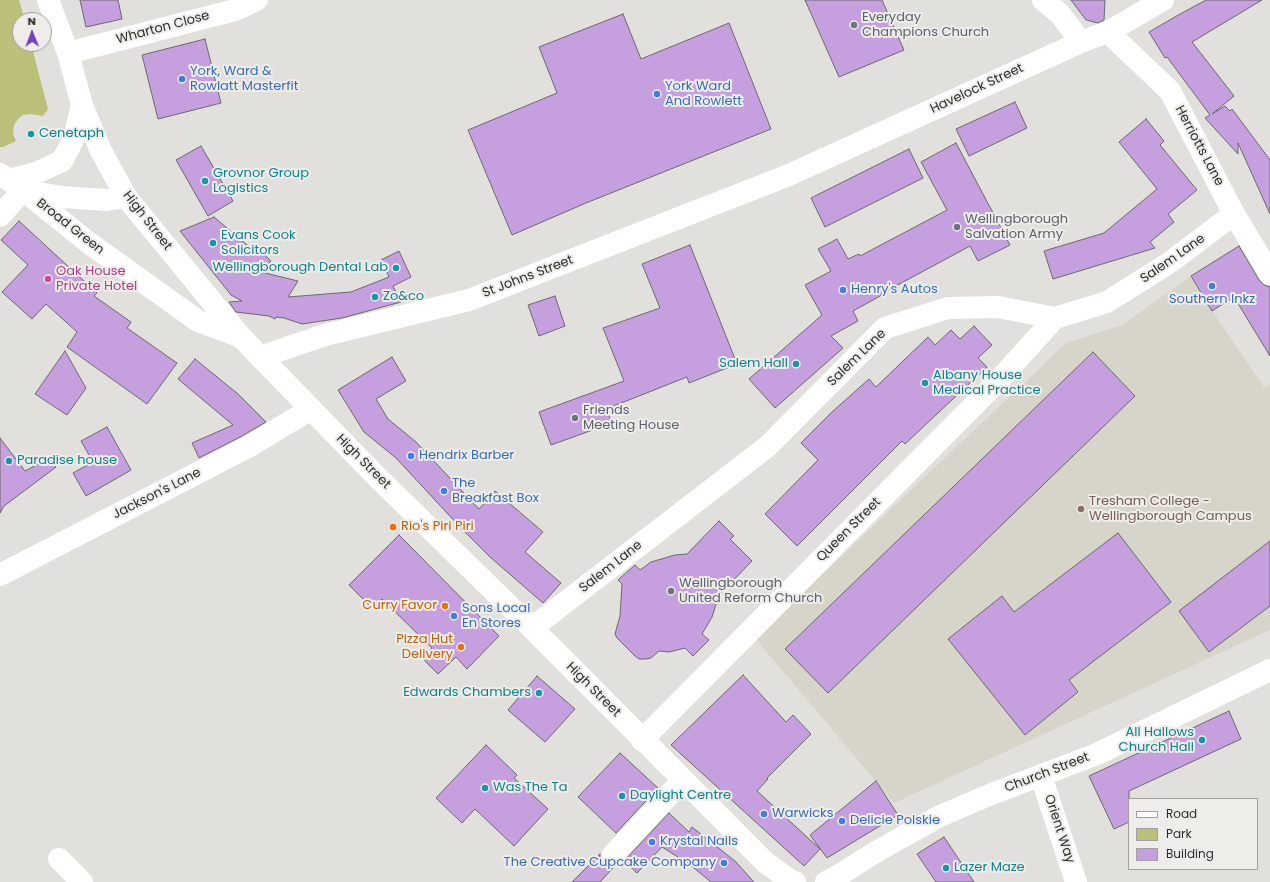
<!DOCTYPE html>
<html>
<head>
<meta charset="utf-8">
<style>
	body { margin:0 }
	#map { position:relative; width:1270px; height:882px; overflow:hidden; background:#e1e0dd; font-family:Poppins,sans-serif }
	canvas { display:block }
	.legend { position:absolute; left:1128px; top:798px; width:130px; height:72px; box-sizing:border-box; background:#eeedea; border:1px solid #a1a09e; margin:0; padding:5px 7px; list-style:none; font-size:12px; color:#2d2d2b }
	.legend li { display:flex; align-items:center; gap:8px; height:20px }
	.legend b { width:20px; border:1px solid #a1a09e }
	.north { position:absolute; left:12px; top:12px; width:40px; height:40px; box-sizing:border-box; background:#eeedea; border:1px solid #a1a09e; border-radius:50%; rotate:359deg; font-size:11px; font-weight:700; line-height:16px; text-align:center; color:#2d2d2b }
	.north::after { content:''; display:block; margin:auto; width:14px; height:18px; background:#7243ba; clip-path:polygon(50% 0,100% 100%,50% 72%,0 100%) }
</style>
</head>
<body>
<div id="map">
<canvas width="1270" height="882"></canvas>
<ul class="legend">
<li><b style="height:5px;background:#fff"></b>Road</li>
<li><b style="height:11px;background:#bbbf79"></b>Park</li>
<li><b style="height:11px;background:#c69fde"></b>Building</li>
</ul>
<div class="north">N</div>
</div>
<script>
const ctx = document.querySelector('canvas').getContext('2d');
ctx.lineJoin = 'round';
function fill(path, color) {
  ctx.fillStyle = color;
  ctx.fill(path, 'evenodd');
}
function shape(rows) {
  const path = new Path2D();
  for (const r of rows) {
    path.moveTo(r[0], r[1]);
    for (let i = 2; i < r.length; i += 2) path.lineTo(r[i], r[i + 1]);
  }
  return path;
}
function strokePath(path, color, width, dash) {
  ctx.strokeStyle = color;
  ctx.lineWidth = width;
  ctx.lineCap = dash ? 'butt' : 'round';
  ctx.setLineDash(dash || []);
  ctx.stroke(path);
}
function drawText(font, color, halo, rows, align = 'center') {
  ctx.font = font + ' Poppins,sans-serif';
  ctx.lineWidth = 4;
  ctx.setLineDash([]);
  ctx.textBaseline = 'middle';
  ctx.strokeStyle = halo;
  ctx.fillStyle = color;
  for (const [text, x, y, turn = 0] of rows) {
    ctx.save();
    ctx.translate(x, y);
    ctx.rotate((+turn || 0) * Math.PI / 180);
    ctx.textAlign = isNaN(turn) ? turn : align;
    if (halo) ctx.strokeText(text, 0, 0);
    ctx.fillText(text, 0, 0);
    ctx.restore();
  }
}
fill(shape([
	[1191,276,1212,311,1264,387,1270,384,1270,630,894,803,755,638,1066,343,1122,325]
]), '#d7d5ca');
fill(shape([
	[0,0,19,0,25,20,20,20,20,44,31,44,48,109,43,116,31,114,23,115,18,119,14,125,13,134,16,141,3,147,0,147]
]), '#bbbf79');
const building = shape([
	[80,0,118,0,122,19,86,27,80,0],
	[805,0,882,0,904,50,839,77,805,0],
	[1071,0,1105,0,1104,20,1098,23,1086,20,1071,0],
	[1206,0,1262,0,1192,42,1234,96,1212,114,1225,106,1230,111,1232,109,1270,160,1270,214,1238,143,1238,154,1205,118,1210,115,1167,57,1165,58,1149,32,1180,14,1206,0],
	[623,14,641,59,729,23,771,129,586,203,512,235,468,130,557,93,539,47,623,14],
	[205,39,221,103,158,119,142,55,205,39],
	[1015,102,1027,128,969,156,956,129,1015,102],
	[1146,119,1164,141,1160,145,1197,190,1168,214,1174,222,1150,242,1155,248,1053,279,1044,251,1104,233,1157,189,1119,142,1146,119],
	[956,143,1010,245,978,261,970,246,881,294,882,295,853,311,858,321,831,336,843,348,775,408,749,379,822,315,805,285,831,271,818,249,837,239,848,259,859,254,860,256,947,210,921,162,956,143],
	[201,146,233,201,208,216,176,160,201,146],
	[909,149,923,178,825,227,811,198,909,149],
	[214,217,253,250,256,247,271,261,261,272,298,281,288,297,351,292,389,277,381,260,399,251,411,277,393,286,401,302,342,318,302,324,284,318,276,317,275,319,269,316,236,312,229,302,242,301,231,295,180,231,214,217],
	[19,221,97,293,94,296,131,322,127,328,177,363,147,404,67,347,77,332,46,304,32,319,2,292,28,265,1,240,19,221],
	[690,245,737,364,689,383,687,377,606,409,612,423,551,445,539,412,624,381,603,328,660,308,642,264,690,245],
	[1239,246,1259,280,1264,285,1270,287,1270,356,1234,297,1212,311,1191,276,1239,246],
	[555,296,565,326,539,336,528,305,555,296],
	[974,326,992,345,978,358,987,367,905,444,902,441,797,546,765,514,818,460,801,443,832,412,869,379,876,387,928,337,935,345,951,330,960,339,974,326],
	[65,351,86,388,67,415,35,394,65,351],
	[1093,352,1135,396,828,693,785,649,1093,352],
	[392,357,406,381,376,399,388,419,416,442,479,509,495,491,543,532,525,552,561,583,543,603,490,557,460,527,396,458,364,432,338,390,392,357],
	[195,359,238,394,266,422,242,436,199,458,192,443,233,425,178,379,195,359],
	[107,427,131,470,86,496,73,473,93,462,81,441,107,427],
	[0,438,25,471,50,458,56,467,4,506,0,513,0,438],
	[719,521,734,536,730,539,752,561,719,595,712,617,702,634,709,640,693,656,685,648,669,652,659,651,651,658,646,659,639,659,635,656,617,638,615,634,620,616,622,584,618,580,635,565,640,570,651,562,675,555,687,554,719,521],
	[1118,533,1171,602,1069,680,1078,692,1025,735,948,639,1002,596,1014,612,1118,533],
	[399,535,499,636,467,669,456,657,438,674,422,658,432,648,382,599,373,609,349,585,399,535],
	[1270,541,1270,606,1209,652,1179,611,1270,541],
	[743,675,786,722,793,715,811,734,767,778,768,779,757,791,820,849,804,866,671,745,743,675],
	[537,676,575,709,545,742,508,710,537,676],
	[1229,711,1241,739,1129,791,1129,822,1114,829,1089,776,1229,711],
	[486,745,517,775,514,778,548,809,514,846,475,809,462,823,436,798,486,745],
	[620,753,658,788,616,833,578,797,620,753],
	[876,781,898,815,827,858,810,835,876,781],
	[669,813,689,832,692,827,735,861,754,882,711,882,689,864,662,847,637,873,624,861,669,813],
	[944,837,974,882,936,882,917,854,944,837],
	[600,854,600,860,603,865,609,868,613,868,600,882,572,882,600,854]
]);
fill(building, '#c69fde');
strokePath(building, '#6a696b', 1);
strokePath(shape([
	[1043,0,1060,14,1081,42],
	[1108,32,1170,91,1234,214,1270,274],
	[68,53,235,10,257,0],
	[0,174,23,190,89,243,198,321,241,337],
	[9,180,36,173,62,161,74,138,82,105],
	[26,191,62,197,107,200,126,197],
	[0,216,23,190],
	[260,357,325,335,469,300,789,175,1081,42,1108,32,1163,0],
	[0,575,248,447,311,409],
	[532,628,768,446,885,328,948,308,998,307,1055,318,1107,302,1169,263,1234,214],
	[642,740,999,380,1055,318],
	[1041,776,1076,882],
	[612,856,683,780],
	[59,859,82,882]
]), '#fff', 22);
strokePath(shape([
	[48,0,68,53,82,105,100,149,126,197,241,337,377,477,532,628,766,863,791,881,795,882],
	[826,882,836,877,874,853,938,817,989,795,1097,754,1270,670]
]), '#fff', 22);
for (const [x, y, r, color] of [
	[854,25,4,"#6b7280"],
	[182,79,4,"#3f7fe0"],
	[657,94,4,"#3f7fe0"],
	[31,134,4,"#0f9aa8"],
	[205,181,4,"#0f9aa8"],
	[957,227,4,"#6b7280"],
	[213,243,4,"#0f9aa8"],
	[396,268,4,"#0f9aa8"],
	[48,279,4,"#d1479c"],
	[1212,286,4,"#3f7fe0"],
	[843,290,4,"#3f7fe0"],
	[375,297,4,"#0f9aa8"],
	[796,364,4,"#0f9aa8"],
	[925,383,4,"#0f9aa8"],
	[575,418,4,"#6b7280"],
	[411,456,4,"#3f7fe0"],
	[9,461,4,"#0f9aa8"],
	[444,491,4,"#3f7fe0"],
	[1081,509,4,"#8d6e63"],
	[393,527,4,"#e8710a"],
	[671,591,4,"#6b7280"],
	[445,606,4,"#e8710a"],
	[454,616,4,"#3f7fe0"],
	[461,647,4,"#e8710a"],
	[539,693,4,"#0f9aa8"],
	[1202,740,4,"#0f9aa8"],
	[485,788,4,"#0f9aa8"],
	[622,796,4,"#0f9aa8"],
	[764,814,4,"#3f7fe0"],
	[842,821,4,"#3f7fe0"],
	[652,842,4,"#3f7fe0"],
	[724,863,4,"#3f7fe0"],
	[946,868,4,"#0f9aa8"]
]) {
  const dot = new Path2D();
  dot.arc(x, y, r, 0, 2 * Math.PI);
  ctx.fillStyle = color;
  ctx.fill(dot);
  strokePath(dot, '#eeedea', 1.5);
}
drawText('13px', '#5b616d', '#eeedea', [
	["Everyday",862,18],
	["Champions Church",862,33],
	["Wellingborough",965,220],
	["Salvation Army",965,235],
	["Friends",583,411],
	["Meeting House",583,426],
	["Wellingborough",679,584],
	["United Reform Church",679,599]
], 'left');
drawText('13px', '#2d2d2b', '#eeedea', [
	["Wharton Close",163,28,-15],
	["Havelock Street",977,89,-25],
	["Herriotts Lane",1199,146,62],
	["High Street",147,221,52],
	["Broad Green",70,227,38],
	["Salem Lane",1173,259,-35],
	["St Johns Street",528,277,-21],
	["Salem Lane",857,358,-44],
	["High Street",363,462,45],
	["Jackson's Lane",157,494,-27],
	["Queen Street",849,530,-45],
	["Salem Lane",611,567,-38],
	["High Street",593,690,45],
	["Church Street",1047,773,-21],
	["Orient Way",1059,829,72]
]);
drawText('13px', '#366cbe', '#eeedea', [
	["York, Ward &",190,72],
	["Rowlatt Masterfit",190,87],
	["York Ward",665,87],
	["And Rowlett",665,102],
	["Henry's Autos",851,290],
	["Southern Inkz",1212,300,"center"],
	["Hendrix Barber",419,456],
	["The",452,484],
	["Breakfast Box",452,499],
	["Sons Local",462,609],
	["En Stores",462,624],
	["Warwicks",772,814],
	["Delicie Polskie",850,821],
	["Krystal Nails",660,842],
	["The Creative Cupcake Company",716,863,"right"]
], 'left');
drawText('13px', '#0d838f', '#eeedea', [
	["Cenetaph",39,134],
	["Grovnor Group",213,174],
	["Logistics",213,189],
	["Evans Cook",221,236],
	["Solicitors",221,251],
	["Wellingborough Dental Lab",388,268,"right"],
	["Zo&co",383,297],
	["Salem Hall",788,364,"right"],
	["Albany House",933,376],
	["Medical Practice",933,391],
	["Paradise house",17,461],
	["Edwards Chambers",531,693,"right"],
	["All Hallows",1194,733,"right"],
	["Church Hall",1194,748,"right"],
	["Was The Ta",493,788],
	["Daylight Centre",630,796],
	["Lazer Maze",954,868]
], 'left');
drawText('13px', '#b23c85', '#eeedea', [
	["Oak House",56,272],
	["Private Hotel",56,287]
], 'left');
drawText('13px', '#785e54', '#eeedea', [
	["Tresham College -",1089,502],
	["Wellingborough Campus",1089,517]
], 'left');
drawText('13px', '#c56008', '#eeedea', [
	["Rio's Piri Piri",401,527,"left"],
	["Curry Favor",437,606],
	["Pizza Hut",453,640],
	["Delivery",453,655]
], 'right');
</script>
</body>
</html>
